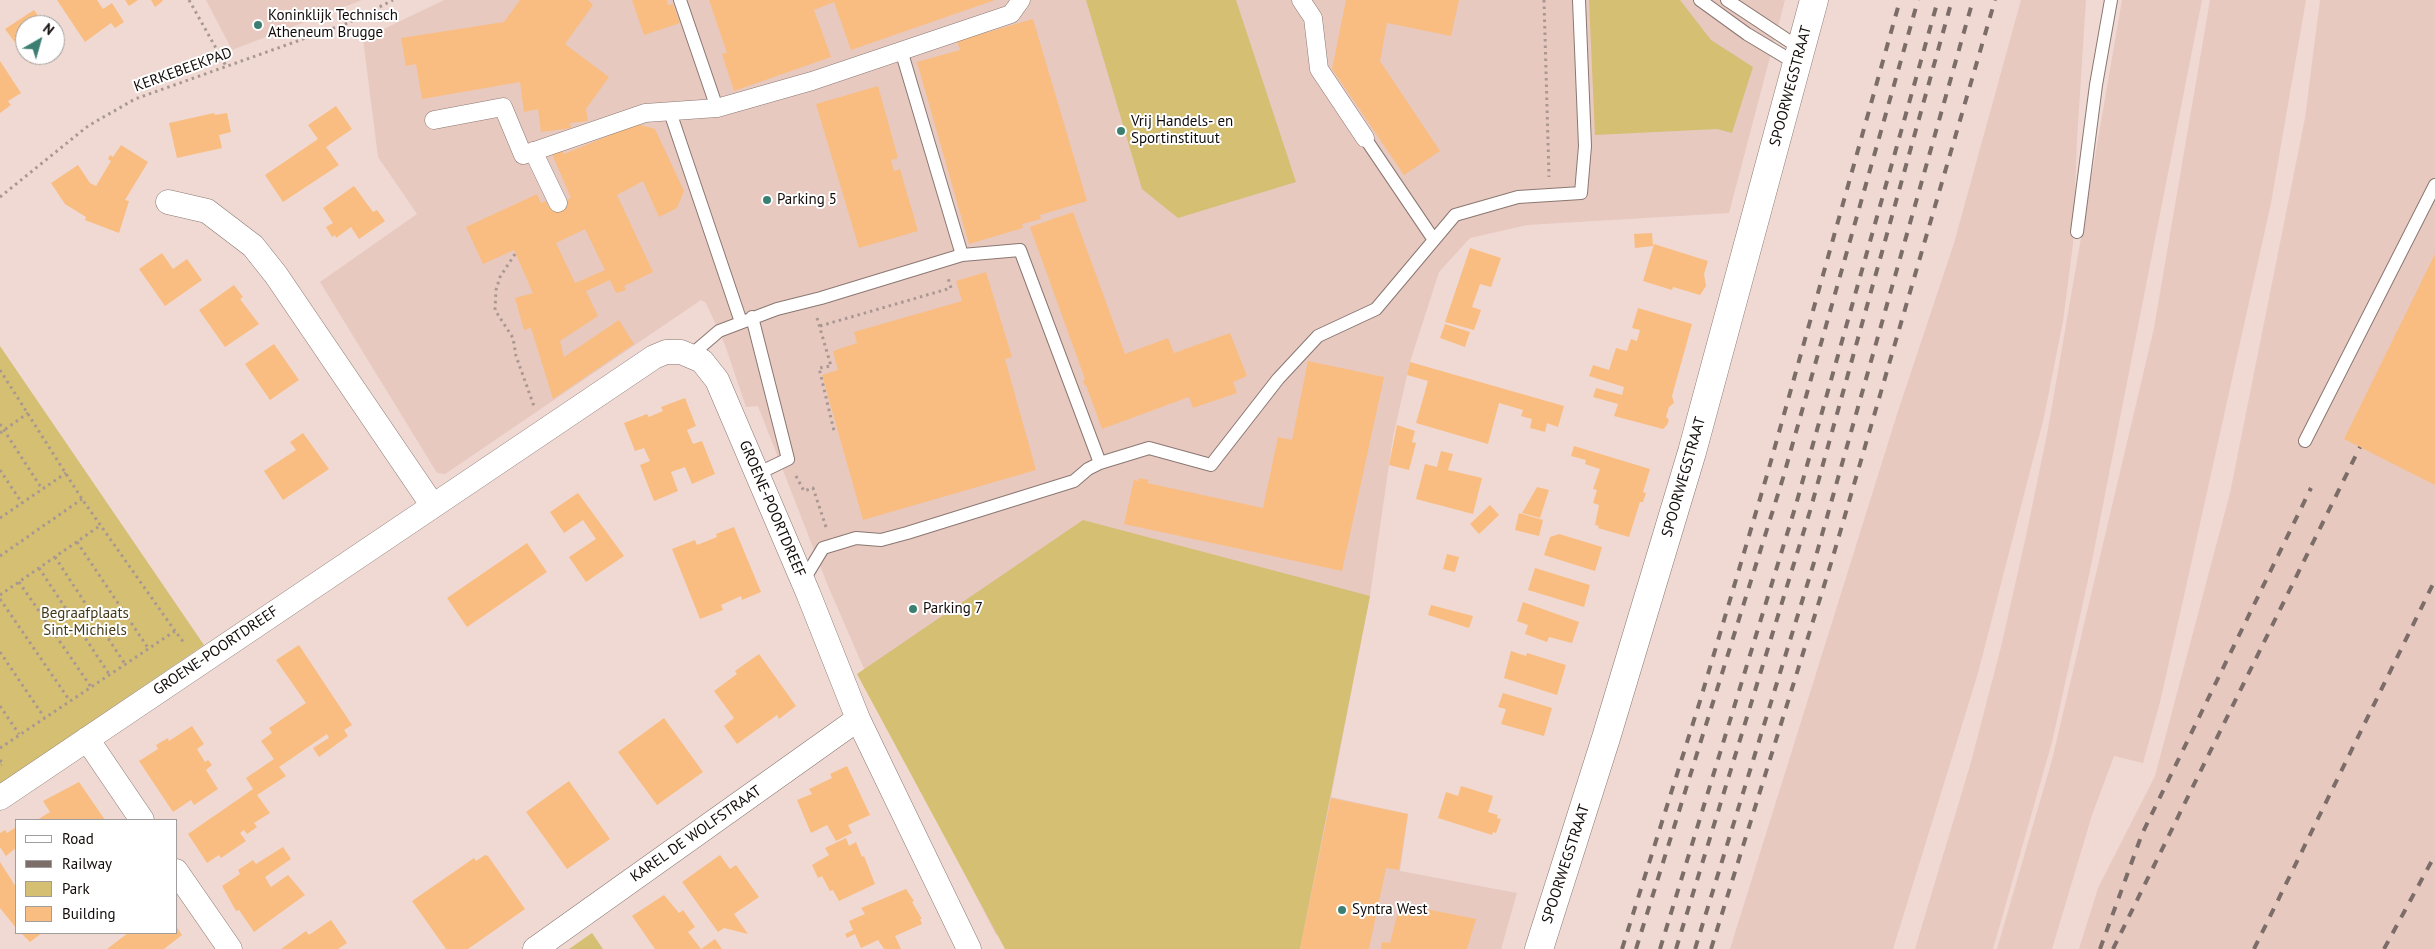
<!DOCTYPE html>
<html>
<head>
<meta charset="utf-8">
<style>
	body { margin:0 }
	#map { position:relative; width:2435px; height:949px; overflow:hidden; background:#efd9d2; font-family:"PT Sans",sans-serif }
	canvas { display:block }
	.legend { position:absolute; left:15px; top:819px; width:162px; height:115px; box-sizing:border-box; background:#fff; border:1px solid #a09d9c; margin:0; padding:6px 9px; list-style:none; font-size:15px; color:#110a08 }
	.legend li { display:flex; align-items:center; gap:10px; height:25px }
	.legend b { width:25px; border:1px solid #a09d9c }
	.north { position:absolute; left:15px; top:15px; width:50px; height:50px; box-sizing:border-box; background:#fff; border:1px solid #a09d9c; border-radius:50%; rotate:38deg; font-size:14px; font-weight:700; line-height:20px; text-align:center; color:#110a08 }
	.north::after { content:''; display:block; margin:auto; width:18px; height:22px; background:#3b7f72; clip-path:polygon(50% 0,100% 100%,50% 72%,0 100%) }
</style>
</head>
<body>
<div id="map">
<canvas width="2435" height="949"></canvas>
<ul class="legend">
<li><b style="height:6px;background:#fff"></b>Road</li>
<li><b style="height:6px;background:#7c6d69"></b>Railway</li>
<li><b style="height:14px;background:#d5bf73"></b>Park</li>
<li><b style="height:14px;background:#fabd81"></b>Building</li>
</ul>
<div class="north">N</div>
</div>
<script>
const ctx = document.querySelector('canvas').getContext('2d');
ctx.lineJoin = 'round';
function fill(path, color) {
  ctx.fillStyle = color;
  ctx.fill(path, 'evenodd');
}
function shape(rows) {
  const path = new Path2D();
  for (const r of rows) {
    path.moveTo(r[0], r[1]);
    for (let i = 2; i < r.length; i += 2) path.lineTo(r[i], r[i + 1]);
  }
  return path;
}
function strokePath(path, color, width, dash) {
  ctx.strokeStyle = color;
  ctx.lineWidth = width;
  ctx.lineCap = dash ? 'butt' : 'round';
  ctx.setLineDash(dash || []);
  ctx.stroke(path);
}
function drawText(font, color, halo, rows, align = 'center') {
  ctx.font = font + ' "PT Sans",sans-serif';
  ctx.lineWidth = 4;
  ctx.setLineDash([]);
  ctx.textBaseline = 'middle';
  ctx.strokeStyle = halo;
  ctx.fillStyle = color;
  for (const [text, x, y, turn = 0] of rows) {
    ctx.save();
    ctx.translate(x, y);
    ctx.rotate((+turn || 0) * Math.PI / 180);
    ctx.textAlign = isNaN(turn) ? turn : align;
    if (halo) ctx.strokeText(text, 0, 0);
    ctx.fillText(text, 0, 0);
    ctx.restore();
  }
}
fill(shape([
	[206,0,362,0,232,50],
	[444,0,1785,0,1729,213,1527,225,1470,238,1439,272,1410,362,1393,437,1370,596,1331,797,1408,814,1400,871,1517,893,1501,949,1241,949,996,935,888,724,828,586,758,406,746,407,725,345,706,303,701,300,445,474,437,473,320,282,417,214,378,157,363,39],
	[2021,0,2086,0,2077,140,2073,244,2063,321,2044,417,1978,673,1893,949,1730,949,1898,411,1954,243],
	[2122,0,2202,0,2090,571,2052,742,1993,949,1915,949,1971,762,2001,647,2026,536,2048,429],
	[2210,0,2306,0,2271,203,2182,605,2160,702,2143,763,2114,756,2092,815,2052,949,1997,949,2052,760,2154,328],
	[2320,0,2435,0,2435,949,2079,949,2098,888,2155,776,2230,493,2305,118]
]), '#e7c9c0');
fill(shape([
	[1086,0,1236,0,1296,182,1178,218,1142,189],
	[1589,0,1680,0,1711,40,1753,67,1732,133,1717,129,1595,135],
	[0,346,204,645,0,784],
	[1083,520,1370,596,1300,949,1005,949,857,674],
	[592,933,603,949,569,949]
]), '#d5bf73');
fill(shape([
	[57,0,97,0,103,9,112,3,124,22,115,28,111,23,85,42],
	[125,0,138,0,129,6],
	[151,0,162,0,163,1,155,7],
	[520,0,588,0,593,5,565,44,609,77,586,109,588,121,570,123,571,128,541,132,538,109,524,112,520,82,422,99,416,64,406,66,401,38,504,22],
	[632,0,667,0,668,5,673,4,680,23,644,35],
	[709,0,995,0,851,50,834,2,814,10,831,57,734,91,722,54,727,53],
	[1346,0,1459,0,1451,36,1387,23,1380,61,1440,151,1404,175,1332,69],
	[34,10,45,25,25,25,25,55,44,55,31,64,5,29],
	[1033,19,1087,201,1040,215,1041,219,1022,224,1023,228,969,244,917,62,960,50,957,41],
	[0,61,21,93,8,101,11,105,0,113],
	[878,86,898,158,891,160,894,171,900,169,918,231,859,248,816,104],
	[336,106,352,129,326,147,339,165,283,202,265,175,318,139,308,125],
	[214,113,215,115,227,113,231,132,219,135,222,148,177,158,169,123],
	[637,124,655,129,684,191,677,208,659,217,643,181,617,195,653,272,624,286,626,290,616,293,610,280,586,291,598,316,560,341,564,357,619,320,634,344,553,399,531,328,524,330,515,298,533,293,514,250,483,264,466,227,537,194,541,203,546,201,549,207,571,198,552,154,562,150,564,154],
	[585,229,605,270,575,283,556,243],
	[121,145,148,162,125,200,129,201,119,233,85,220,86,217,65,204,51,183,78,165,90,183,96,186,111,161,108,159,110,155,113,157],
	[354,186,373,212,377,210,385,221,359,239,351,227,336,238,335,235,332,237,326,227,333,223,323,208],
	[1073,212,1125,354,1168,338,1174,353,1230,333,1247,376,1233,382,1237,393,1193,408,1189,397,1102,429,1086,385,1085,386,1083,380,1085,379,1030,227],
	[1652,233,1653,246,1635,248,1634,234],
	[1654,244,1708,261,1704,274,1706,286,1700,295,1673,287,1672,290,1643,281],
	[1470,248,1501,258,1491,287,1480,284,1472,307,1481,310,1474,330,1445,322],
	[162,253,173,269,187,259,202,280,165,306,139,269],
	[2435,254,2435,485,2344,439],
	[986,272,1012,357,1005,359,1036,470,863,520,822,375,838,370,833,351,857,343,854,332,962,301,956,281],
	[234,285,243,297,240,299,259,324,225,347,199,310],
	[1638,308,1692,324,1672,396,1674,403,1669,407,1666,417,1669,420,1667,425,1663,429,1614,416,1618,404,1593,397,1596,388,1622,395,1624,387,1589,376,1593,365,1609,370,1616,348,1627,351,1631,339,1637,341,1640,330,1632,328],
	[1445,324,1470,332,1465,347,1440,338],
	[274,344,299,380,270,400,245,364],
	[1308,361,1384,377,1342,571,1124,524,1134,480,1138,481,1139,478,1149,480,1147,483,1263,508,1278,437,1292,440],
	[1410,362,1564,406,1558,427,1547,423,1545,432,1530,428,1532,419,1521,416,1523,410,1499,403,1488,444,1416,423,1428,381,1407,375],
	[685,398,696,426,687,430,693,444,702,441,715,474,692,484,685,467,671,472,678,491,654,501,640,465,650,461,644,448,635,451,624,423,647,414,649,417,663,411,661,407],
	[1397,425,1415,431,1412,442,1416,443,1409,470,1389,465],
	[303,433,329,469,283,500,264,471,296,450,290,442],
	[1574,446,1650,469,1643,492,1646,493,1643,502,1640,502,1629,537,1598,528,1599,526,1595,525,1599,505,1593,503,1597,490,1593,489,1600,469,1585,464,1586,460,1571,456],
	[1441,451,1453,454,1448,470,1482,478,1473,514,1416,499,1425,464,1437,467],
	[1537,487,1549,490,1540,518,1522,513],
	[578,493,624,556,586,582,569,557,596,539,583,520,564,533,550,512],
	[1490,505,1499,515,1479,534,1470,524],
	[1519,513,1543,520,1539,536,1515,530],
	[734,527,761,592,742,600,741,596,721,605,723,610,700,619,672,549,695,540,697,545,717,537,716,534],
	[1559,534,1602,547,1595,571,1544,555,1550,537],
	[527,543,547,572,467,627,447,598],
	[1447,554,1459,557,1455,572,1443,569],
	[1535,568,1590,585,1584,607,1528,590],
	[1523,602,1579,622,1572,643,1549,637,1547,642,1525,634,1528,625,1517,621],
	[1431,605,1473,616,1469,628,1428,615],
	[299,645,352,725,344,730,348,736,319,757,313,748,329,738,327,734,279,767,286,776,257,795,270,813,254,823,257,827,247,834,244,830,240,833,246,841,221,858,219,855,207,863,188,834,253,789,246,778,274,759,261,741,272,733,269,728,306,703,276,660],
	[1511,651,1526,656,1527,653,1566,665,1557,695,1504,678],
	[759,654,796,706,779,719,777,715,737,744,724,726,734,718,714,691,737,674,735,671],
	[1503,693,1552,708,1544,736,1501,724,1506,709,1498,707],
	[664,718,703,772,657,805,618,752],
	[192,726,204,744,197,749,205,762,208,760,212,765,206,770,218,789,194,805,191,800,173,812,139,761,158,749,156,745,168,738,169,741],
	[847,766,870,815,848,825,852,833,836,841,827,825,811,833,797,800,812,794,809,789,832,778,830,774],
	[569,781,610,839,567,869,526,812],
	[79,782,105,820,37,820,50,812,43,801],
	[1461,786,1493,796,1488,812,1498,815,1497,818,1501,819,1496,833,1493,832,1492,835,1438,818,1446,792,1458,796],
	[1331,798,1408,814,1399,870,1386,868,1369,949,1300,949],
	[16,827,16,848,6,856,0,847,0,833,5,830,7,833],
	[846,838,849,846,856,842,862,857,864,856,875,884,839,901,833,890,830,891,822,876,818,878,812,865,829,855,825,848],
	[283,847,291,859,265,877,271,887,288,875,305,895,254,932,239,910,236,911,222,886,240,874,238,870,253,860,256,864],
	[485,855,488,856,525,909,468,949,446,949,412,901,474,858,476,861],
	[720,855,730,869,736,865,759,897,734,914,748,934,724,928,718,932,682,882],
	[0,862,16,887,16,928,0,908],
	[906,889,914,901,912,902,922,919,920,919,922,924,895,936,901,949,884,949,878,940,861,948,855,934,847,938,845,934,853,930,849,921,865,914,861,908],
	[664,895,679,913,683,910,695,927,688,932,701,949,655,949,632,916],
	[1400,904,1476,919,1467,949,1381,949,1382,942,1390,943],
	[331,920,347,943,338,949,281,949,306,931,309,935],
	[176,926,182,935,164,949,107,949,128,933,176,933],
	[21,933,42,933,30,942],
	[715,939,722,949,701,949]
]), '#fabd81');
const service = shape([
	[680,0,717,108],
	[1700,0,1747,34,1797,64],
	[1727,0,1801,49],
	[901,50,962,255],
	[670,112,741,322],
	[1365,138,1434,240],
	[2077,232,2096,85,2111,0],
	[752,317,788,459,757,474],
	[691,355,719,331,777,309,821,298,962,255,1020,250,1100,463,1149,448,1211,465,1278,379,1318,336,1376,309,1455,215,1518,197,1581,193,1585,146,1579,0],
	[2305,441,2435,185],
	[803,581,823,548,856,538,881,540,907,533,1074,481,1088,469,1100,463]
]);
const pedestrian = shape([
	[1301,0,1313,18,1319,69,1365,138],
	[434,120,503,107,523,155,645,113,717,108,812,81,1011,14,1021,0],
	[533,151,558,203]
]);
const minor = shape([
	[168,202,207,211,253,246,276,275,433,506],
	[87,739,142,820],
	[0,798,654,357,666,352,681,352,702,361,717,380,808,593,858,719,969,949],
	[176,871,230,949],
	[535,949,858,719]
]);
const tertiary = shape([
	[1539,949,1606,738,1692,452,1814,0]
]);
strokePath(service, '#8b7771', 14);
strokePath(pedestrian, '#8b7771', 19);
strokePath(minor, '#8b7771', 25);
strokePath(tertiary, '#8b7771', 29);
strokePath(shape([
	[189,0,226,66],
	[1544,0,1549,177],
	[0,197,88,126,135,99,348,23,393,0],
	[515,254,500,277,496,290,495,310,513,338,516,356,535,409],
	[817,318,831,366,819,368,834,431],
	[820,326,951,288,948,278],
	[0,370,82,499,175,631],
	[0,424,42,489],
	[0,433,28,413],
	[0,470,22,503],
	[796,476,804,491,813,488,826,527],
	[0,518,66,473],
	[77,542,148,648],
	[0,556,82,499],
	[55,557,125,664],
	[39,568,109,674],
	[19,582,91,687],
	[0,595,101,525],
	[0,599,70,701],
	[0,652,44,717],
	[0,706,19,734],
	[0,748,175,631,185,644],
	[0,760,3,764,1,765]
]), '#a99892', 3, [2.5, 4]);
strokePath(service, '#fff', 12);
strokePath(pedestrian, '#fff', 18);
strokePath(minor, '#fff', 24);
strokePath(tertiary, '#fff', 28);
strokePath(shape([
	[1622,949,1700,701,1767,475,1900,0],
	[1636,949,1783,478,1918,0],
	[1660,949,1795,508,1938,0],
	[1676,949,1810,511,1952,0],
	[1695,949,1816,556,1973,0],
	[1711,949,1832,560,1995,0],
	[2100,949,2142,834,2311,488],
	[2113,949,2360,447],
	[2254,949,2435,580],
	[2384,949,2435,855]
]), '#7c6d69', 4, [9, 9]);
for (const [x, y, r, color] of [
	[258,25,5,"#3b7f72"],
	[1121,131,5,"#3b7f72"],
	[767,200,5,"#3b7f72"],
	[913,609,5,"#3b7f72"],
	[1342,910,5,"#3b7f72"]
]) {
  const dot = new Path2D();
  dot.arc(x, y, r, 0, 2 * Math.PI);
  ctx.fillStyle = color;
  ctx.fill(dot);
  strokePath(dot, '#fff', 2);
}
drawText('15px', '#110a08', '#fff', [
	["Koninklijk Technisch",268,16],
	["Atheneum Brugge",268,33],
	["Vrij Handels- en",1131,122],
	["Sportinstituut",1131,139],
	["Parking 5",777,200],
	["Parking 7",923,609],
	["Syntra West",1352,910]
], 'left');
drawText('15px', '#110a08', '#fff', [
	["KERKEBEEKPAD",183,70,-20],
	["SPOORWEGSTRAAT",1791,86,-75],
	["SPOORWEGSTRAAT",1684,477,-74],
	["GROENE-POORTDREEF",772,509,67],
	["GROENE-POORTDREEF",216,651,-34],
	["KAREL DE WOLFSTRAAT",696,834,-35],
	["SPOORWEGSTRAAT",1566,864,-72]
]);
drawText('15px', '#433916', '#fff', [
	["Begraafplaats",85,614],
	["Sint-Michiels",85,631]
]);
</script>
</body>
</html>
